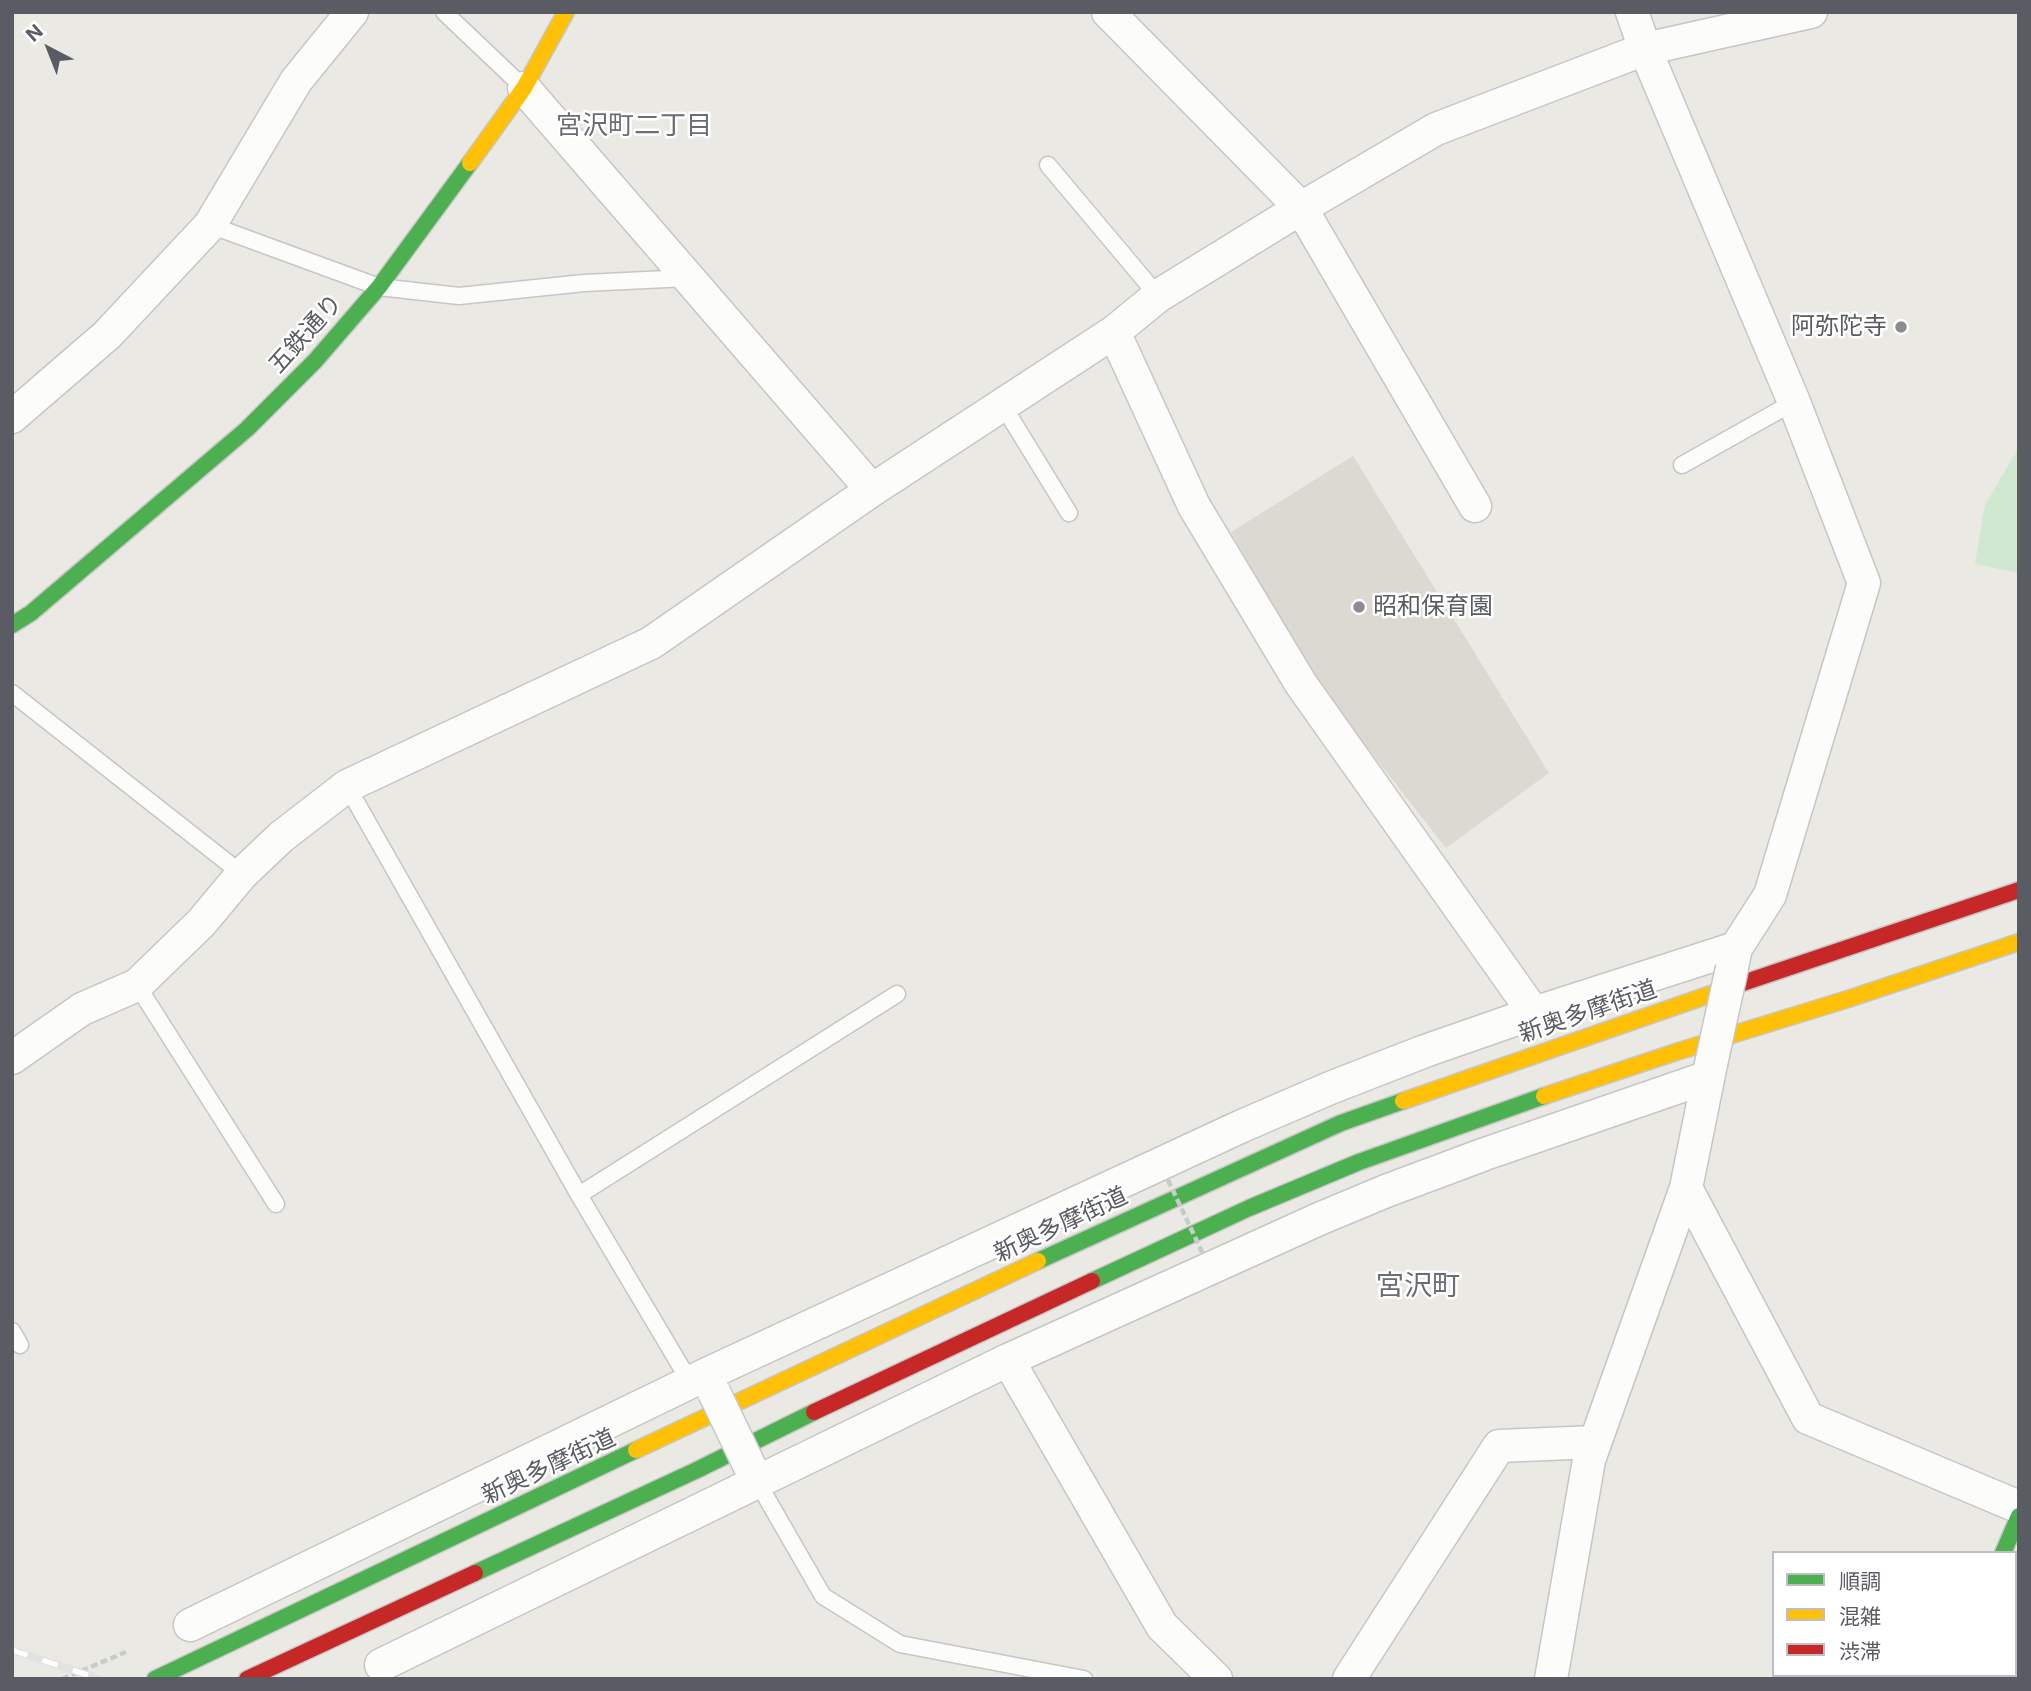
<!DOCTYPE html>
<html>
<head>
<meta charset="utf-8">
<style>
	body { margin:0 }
	#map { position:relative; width:2031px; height:1691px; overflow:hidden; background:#eae9e3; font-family:Inter,"Noto Sans JP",sans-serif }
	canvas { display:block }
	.frame { position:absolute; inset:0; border:14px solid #595c62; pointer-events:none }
	.legend { position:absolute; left:1772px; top:1551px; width:245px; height:126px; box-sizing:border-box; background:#fff; border:2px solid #bdbec0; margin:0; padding:9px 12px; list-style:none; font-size:21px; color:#595c62 }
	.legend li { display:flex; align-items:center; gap:14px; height:35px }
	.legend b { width:35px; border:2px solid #bdbec0 }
	.north { position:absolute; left:14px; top:14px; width:70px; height:70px; -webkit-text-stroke:5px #fff; paint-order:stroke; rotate:318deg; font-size:19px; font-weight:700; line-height:28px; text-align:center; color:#595c62 }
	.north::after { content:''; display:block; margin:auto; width:24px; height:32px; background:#595c62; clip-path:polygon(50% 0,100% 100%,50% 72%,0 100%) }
</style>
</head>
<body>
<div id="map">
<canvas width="2031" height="1691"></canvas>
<div class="frame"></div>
<ul class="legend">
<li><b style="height:9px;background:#4caf50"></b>順調</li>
<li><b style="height:9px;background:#ffc107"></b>混雑</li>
<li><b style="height:9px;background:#c62828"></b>渋滞</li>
</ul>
<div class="north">N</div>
</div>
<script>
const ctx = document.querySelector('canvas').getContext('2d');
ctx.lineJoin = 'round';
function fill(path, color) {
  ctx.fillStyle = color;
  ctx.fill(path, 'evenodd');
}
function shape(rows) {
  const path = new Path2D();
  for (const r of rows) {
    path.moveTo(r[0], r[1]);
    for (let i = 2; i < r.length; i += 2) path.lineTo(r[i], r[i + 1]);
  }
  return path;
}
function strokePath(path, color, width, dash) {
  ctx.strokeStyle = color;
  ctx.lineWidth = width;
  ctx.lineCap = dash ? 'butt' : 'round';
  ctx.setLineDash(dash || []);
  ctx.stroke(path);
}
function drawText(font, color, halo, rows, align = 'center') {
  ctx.font = font + ' Inter,"Noto Sans JP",sans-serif';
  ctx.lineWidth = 5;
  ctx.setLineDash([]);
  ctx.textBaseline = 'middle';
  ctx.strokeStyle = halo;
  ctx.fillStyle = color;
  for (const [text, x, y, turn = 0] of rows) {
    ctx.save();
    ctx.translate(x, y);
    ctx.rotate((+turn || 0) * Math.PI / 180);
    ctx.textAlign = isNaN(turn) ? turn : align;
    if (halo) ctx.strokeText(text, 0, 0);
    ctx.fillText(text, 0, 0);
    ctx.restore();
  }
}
fill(shape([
	[1353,456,1549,773,1446,848,1315,681,1231,532]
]), '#dbd9d1');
fill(shape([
	[2019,447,2019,573,1975,564,1985,505]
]), '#d0e7d0');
const lane = shape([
	[444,12,524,88],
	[1048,165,1158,296],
	[210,225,379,287,459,296,584,283,688,278],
	[1002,404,1069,513],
	[1682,465,1794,402],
	[12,693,242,874],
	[347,786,579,1195,690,1382],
	[137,985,276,1204],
	[579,1195,897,994],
	[12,1331,20,1345],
	[758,1483,823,1596,900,1644,1084,1679]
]);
const street = shape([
	[1108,12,1301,208,1475,506],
	[1632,12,1645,49,1794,402,1864,583,1770,895,1736,948,1732,967],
	[524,88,872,490],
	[1114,332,1194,506,1301,684,1534,1013],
	[12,417,107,335,210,225,296,81,352,12],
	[12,1058,82,1009,137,985,201,923,242,874,281,837,347,786,651,643,872,490,1114,332,1158,296,1301,208,1436,129,1645,49,1811,12],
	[1686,1188,1808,1418,2019,1507],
	[1008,1360,1162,1626,1216,1679],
	[190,1625,705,1375,1242,1126,1330,1088,1425,1051,1534,1013,1736,948],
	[381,1665,1008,1360,1319,1219,1386,1191,1485,1154,1708,1077],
	[1349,1679,1499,1446,1595,1442],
	[1551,1679,1589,1460,1686,1188,1711,1064]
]);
const fast = shape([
	[12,625,31,613,247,429,315,361,379,287,470,163],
	[1038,1261,1341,1123,1403,1101],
	[1092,1281,1249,1208,1359,1162,1544,1096],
	[2003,1553,2019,1516],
	[475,1573,697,1470,814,1412],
	[155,1679,636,1450],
	[1936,1679,1938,1675]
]);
const slow = shape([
	[470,163,524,88,566,12],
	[1544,1096,1676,1052,1848,999,2019,942],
	[1403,1101,1740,984],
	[636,1450,1038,1261]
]);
const jam = shape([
	[1740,984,2019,890],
	[814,1412,1092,1281],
	[247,1679,475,1573]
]);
strokePath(lane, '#c6c7c5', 19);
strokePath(street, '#c6c7c5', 35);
strokePath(fast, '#c6c6c6', 19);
strokePath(slow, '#c6c6c6', 19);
strokePath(jam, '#c6c6c6', 19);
strokePath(shape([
	[62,1679,126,1652]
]), '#c6ccca', 4.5, [7, 3.5]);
strokePath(lane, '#fcfcfb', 16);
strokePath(street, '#fcfcfb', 32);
strokePath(fast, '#4caf50', 16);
strokePath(slow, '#ffc107', 16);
strokePath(jam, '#c62828', 16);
const rail = shape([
	[12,1650,100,1679]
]);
strokePath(rail, '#e2e2e1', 8);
strokePath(rail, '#fff', 5, [16]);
const streetBridge = shape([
	[1711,1064,1732,968],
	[714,1392,750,1467]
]);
strokePath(streetBridge, '#c6c7c5', 35, []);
strokePath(shape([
	[1168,1180,1203,1254]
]), '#c6ccca', 4.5, [7, 3.5]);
strokePath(streetBridge, '#fcfcfb', 32);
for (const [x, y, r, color] of [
	[1901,327,7,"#8c8d8f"],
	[1359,607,7,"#8c8d8f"]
]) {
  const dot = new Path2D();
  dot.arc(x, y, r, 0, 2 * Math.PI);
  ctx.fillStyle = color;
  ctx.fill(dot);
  strokePath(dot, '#fff', 2.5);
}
drawText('24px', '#595c62', '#fff', [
	["阿弥陀寺",1887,327],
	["昭和保育園",1373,607,"left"]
], 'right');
drawText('24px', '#595c62', '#fff', [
	["五鉄通り",306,334,-48],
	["新奥多摩街道",1588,1012,-19],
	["新奥多摩街道",1061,1225,-25],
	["新奥多摩街道",549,1467,-25]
]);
drawText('26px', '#6a6d74', '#fff', [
	["宮沢町二丁目",634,126]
]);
drawText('28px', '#6a6d74', '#fff', [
	["宮沢町",1418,1287]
]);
</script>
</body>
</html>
